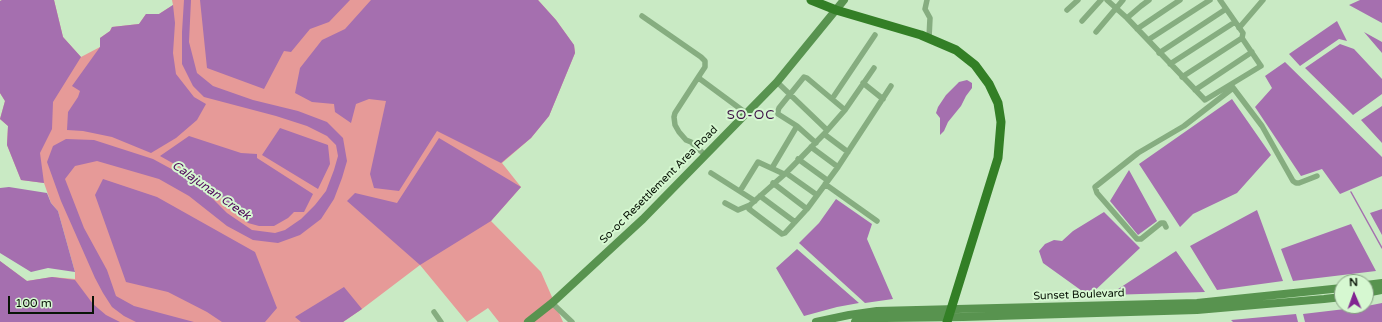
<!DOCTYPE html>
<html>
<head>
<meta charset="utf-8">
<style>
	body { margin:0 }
	#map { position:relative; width:1382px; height:322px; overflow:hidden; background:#c9eac4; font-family:"Varela Round",sans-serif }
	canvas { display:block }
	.north { position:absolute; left:1334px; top:274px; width:40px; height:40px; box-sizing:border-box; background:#d6f8d1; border:1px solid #849d80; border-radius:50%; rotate:358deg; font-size:11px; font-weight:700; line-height:16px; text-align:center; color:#091407 }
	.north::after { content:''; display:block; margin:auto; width:14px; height:18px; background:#812591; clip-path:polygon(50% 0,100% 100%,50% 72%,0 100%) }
	.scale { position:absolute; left:8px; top:296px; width:86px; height:18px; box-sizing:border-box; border:2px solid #091407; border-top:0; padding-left:5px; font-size:12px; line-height:14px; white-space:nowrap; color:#091407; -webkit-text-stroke:3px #d6f8d1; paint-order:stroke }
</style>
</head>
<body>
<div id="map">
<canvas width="1382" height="322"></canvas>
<div class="north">N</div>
<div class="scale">100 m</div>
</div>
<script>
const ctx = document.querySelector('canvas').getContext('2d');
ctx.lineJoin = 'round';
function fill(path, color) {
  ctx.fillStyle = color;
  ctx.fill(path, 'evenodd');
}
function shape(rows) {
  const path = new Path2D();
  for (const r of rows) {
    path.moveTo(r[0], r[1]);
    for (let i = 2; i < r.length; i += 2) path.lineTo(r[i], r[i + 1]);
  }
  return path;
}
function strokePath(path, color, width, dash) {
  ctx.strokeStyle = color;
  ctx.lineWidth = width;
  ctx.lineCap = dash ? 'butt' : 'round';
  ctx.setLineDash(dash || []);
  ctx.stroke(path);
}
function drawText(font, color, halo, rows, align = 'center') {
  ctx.font = font + ' "Varela Round",sans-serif';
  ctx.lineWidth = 4;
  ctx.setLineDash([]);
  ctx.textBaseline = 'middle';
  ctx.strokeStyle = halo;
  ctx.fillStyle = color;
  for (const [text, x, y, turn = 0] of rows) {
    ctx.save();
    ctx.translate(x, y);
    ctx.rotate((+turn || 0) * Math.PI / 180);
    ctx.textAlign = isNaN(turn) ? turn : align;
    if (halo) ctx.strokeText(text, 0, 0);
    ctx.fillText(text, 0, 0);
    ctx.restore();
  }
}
fill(shape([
	[2,0,54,0,63,37,81,57,100,47,100,38,110,31,112,27,139,24,146,14,159,14,173,5,172,0,538,0,556,20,574,45,575,53,549,116,531,138,502,163,521,187,491,221,541,272,563,322,499,322,488,308,467,322,420,265,362,309,343,322,0,322,0,261,27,281,52,277,75,279,75,272,58,211,51,203,44,183,21,180,7,145,8,126,0,119,5,101,0,93,0,1]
]), '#e69a98');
fill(shape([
	[2,0,54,0,63,37,81,57,53,102,52,129,40,153,44,183,21,180,7,145,8,126,0,119,5,101,0,93,0,1],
	[184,0,191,0,189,42,197,73,213,86,253,100,298,111,327,122,343,138,347,161,342,178,334,199,321,219,300,235,278,243,253,240,227,226,189,196,159,179,97,161,75,166,65,179,84,228,107,270,116,296,134,306,194,322,136,322,124,316,112,307,103,293,95,278,61,201,47,162,53,146,66,139,94,140,153,159,177,172,206,192,227,213,252,230,275,233,285,230,301,219,315,205,326,191,334,170,338,156,336,145,327,136,307,126,276,116,204,97,193,86,182,64,182,32],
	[200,0,350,0,329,22,310,29,291,52,284,51,264,89,207,68],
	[371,0,538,0,556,20,574,45,575,53,549,116,531,138,501,163,437,131,399,191,374,188,370,174,386,101,369,99,356,104,351,123,335,112,334,104,312,102,295,93,300,68,322,40,345,29],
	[1360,0,1382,0,1382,23,1349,5],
	[173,5,175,23,173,53,176,74,194,97,206,104,197,120,176,138,151,153,112,137,83,131,67,130,68,112,78,97,80,91,72,86,100,47,100,38,110,31,112,27,139,24,146,14,159,14],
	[1337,21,1347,41,1339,39,1300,66,1289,54],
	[1364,32,1382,42,1382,53],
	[1340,44,1354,49,1382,79,1382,94,1353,115,1305,68],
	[1285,62,1382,157,1382,176,1340,194,1322,169,1301,176,1255,107,1272,88,1265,76],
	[967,80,972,83,972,88,966,96,961,106,948,122,944,131,940,135,940,118,936,113,938,107,946,95,959,82],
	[1232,99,1271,155,1237,193,1193,214,1180,227,1139,164],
	[1382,106,1382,143,1361,120],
	[280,128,328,145,330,164,318,189,262,155],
	[189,136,241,153,257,154,257,158,313,194,304,212,294,212,288,218,274,226,259,226,248,223,216,192,199,178,160,156],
	[439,138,521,187,491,221,420,265,347,201,355,193,397,203],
	[1129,170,1157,221,1138,235,1110,201],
	[103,179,157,197,255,252,277,308,265,322,222,322,207,312,168,292,126,282,95,195],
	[9,187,47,193,51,203,58,211,75,272,48,268,31,272,0,253,0,188],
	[836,199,872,224,867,239,893,299,865,303,799,243,819,223],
	[1382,209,1382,235,1370,213],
	[1257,210,1283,281,1217,290,1190,246],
	[1104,212,1140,248,1089,296,1043,263,1039,251,1045,244,1054,240,1062,241,1073,231],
	[1351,224,1376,271,1293,281,1281,249],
	[797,249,859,303,837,307,804,316,776,268],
	[1176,251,1205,292,1109,295],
	[0,261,27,281,52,277,75,280,93,304,106,315,120,322,0,322],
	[344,287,362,309,343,322,301,322,295,317],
	[1382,303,1382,322,1305,322,1303,314,1362,307],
	[1296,314,1298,322,1233,322,1231,320]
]), '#a56faf');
strokePath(shape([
	[1351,192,1382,248]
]), '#a56faf', 1.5);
strokePath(shape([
	[927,0,925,9,930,18,929,38],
	[1107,0,1127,18,1205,100,1261,66,1242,38,1243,33,1220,0],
	[1067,10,1078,0],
	[642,16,701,57,705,61,705,67,699,76,700,79,746,113],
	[1127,18,1141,6,1149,0],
	[1082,21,1101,0],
	[1239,28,1263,0],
	[1137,29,1180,0],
	[1096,32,1123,0],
	[1148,40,1210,0],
	[1159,53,1226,9],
	[1170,64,1235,22],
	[874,68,845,110,824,134,786,173,750,205,749,209,782,234,785,233,807,209,838,167,891,86],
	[699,76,675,113,674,117,675,125,679,132,686,140,691,142,705,155],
	[1182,77,1242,38],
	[777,82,827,130],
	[863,83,883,99],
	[1231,85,1262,126,1293,181,1296,183,1299,183,1317,176],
	[1195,90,1252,52],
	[832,99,875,35],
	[824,134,848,152],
	[816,143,797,126,778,114,778,111,779,108,804,77,807,78,845,110],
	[811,147,838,167],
	[798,159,827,180],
	[772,168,797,126],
	[711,173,755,201],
	[786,173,817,195],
	[773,183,807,209],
	[825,184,877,221],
	[740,191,758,162,784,174],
	[760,196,795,222],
	[725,203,738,210,750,205],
	[1166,227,1164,223,1161,223,1141,239,1137,239,1097,193,1095,187,1138,153,1184,126,1233,88],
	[552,303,572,322],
	[434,312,441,322]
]), '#86ad80', 5.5);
strokePath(shape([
	[1366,285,1382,283],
	[1366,293,1382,290],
	[528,322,552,303,643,219,777,82,844,0],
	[816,322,849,315,877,311,1197,303,1342,288],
	[855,322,885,318,963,317,1197,310,1324,299,1342,297]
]), '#58934f', 8);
strokePath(shape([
	[811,0,836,10,921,35,956,50,975,65,989,84,998,103,1001,122,998,158,947,322]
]), '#337f26', 9);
drawText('11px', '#091407', '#d6f8d1', [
	["So-oc Resettlement Area Road",659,185,-45],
	["Sunset Boulevard",1079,295,-2]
]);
drawText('italic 12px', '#4e055a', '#d6f8d1', [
	["Calajunan Creek",211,191,35]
]);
ctx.letterSpacing = '1px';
drawText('13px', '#3f1347', '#d6f8d1', [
	["SO-OC",751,116]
]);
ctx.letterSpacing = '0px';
</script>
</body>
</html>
